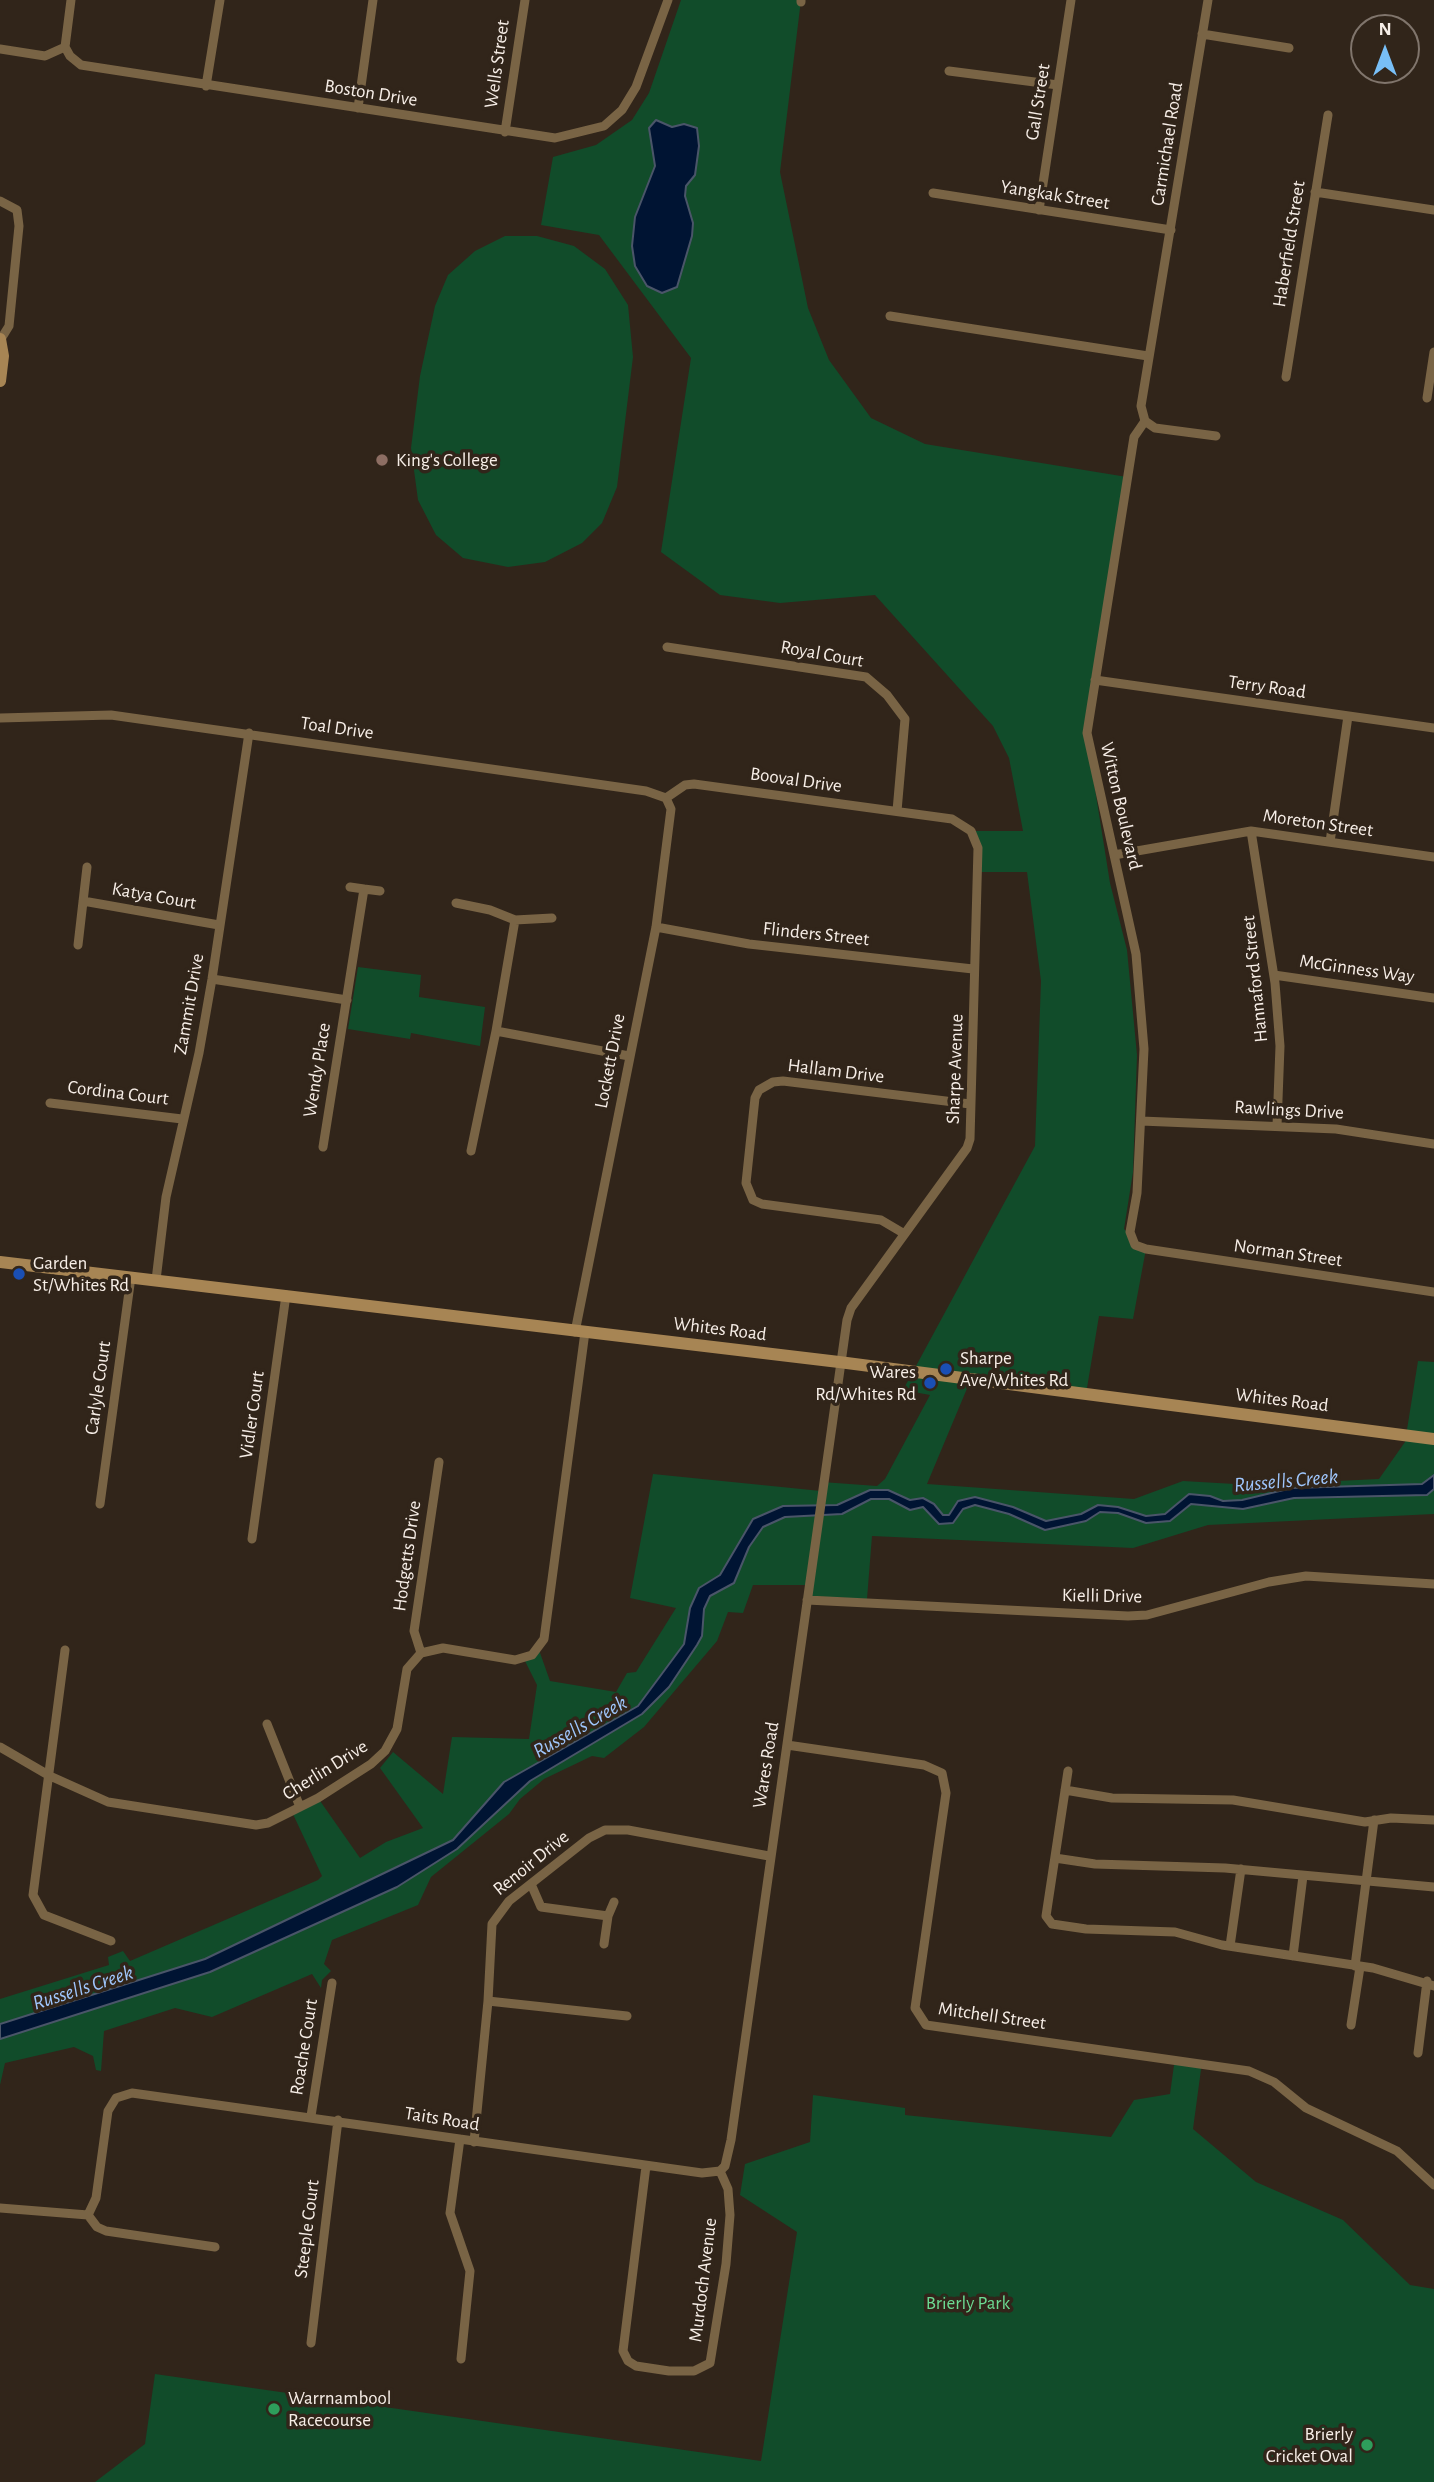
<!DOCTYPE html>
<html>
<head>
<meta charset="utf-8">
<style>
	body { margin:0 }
	#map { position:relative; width:1434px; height:2482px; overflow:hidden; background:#31251a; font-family:"Alegreya Sans",sans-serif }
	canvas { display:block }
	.north { position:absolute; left:1350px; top:14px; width:70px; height:70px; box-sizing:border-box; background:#31251a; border:2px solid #80756c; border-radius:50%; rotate:0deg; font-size:19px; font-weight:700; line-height:28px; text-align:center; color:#f7eee7 }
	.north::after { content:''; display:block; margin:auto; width:24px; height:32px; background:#78bff7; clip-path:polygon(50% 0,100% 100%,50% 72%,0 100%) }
</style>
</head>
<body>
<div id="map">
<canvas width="1434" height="2482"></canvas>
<div class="north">N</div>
</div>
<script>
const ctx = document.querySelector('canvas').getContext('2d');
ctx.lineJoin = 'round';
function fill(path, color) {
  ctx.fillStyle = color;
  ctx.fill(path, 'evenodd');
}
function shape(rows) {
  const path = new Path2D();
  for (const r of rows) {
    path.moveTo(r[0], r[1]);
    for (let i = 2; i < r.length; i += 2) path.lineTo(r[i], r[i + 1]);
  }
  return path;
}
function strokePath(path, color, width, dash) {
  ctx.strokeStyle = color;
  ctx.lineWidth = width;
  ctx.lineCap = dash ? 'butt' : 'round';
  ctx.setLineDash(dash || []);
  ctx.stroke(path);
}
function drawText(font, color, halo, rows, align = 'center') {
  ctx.font = font + ' "Alegreya Sans",sans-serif';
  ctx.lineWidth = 7;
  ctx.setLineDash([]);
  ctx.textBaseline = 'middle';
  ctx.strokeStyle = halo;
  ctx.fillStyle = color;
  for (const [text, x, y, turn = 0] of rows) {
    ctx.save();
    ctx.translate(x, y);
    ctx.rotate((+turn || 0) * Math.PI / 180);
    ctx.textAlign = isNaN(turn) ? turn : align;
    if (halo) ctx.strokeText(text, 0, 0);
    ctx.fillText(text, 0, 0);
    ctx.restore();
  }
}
fill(shape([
	[681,0,801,0,780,172,808,308,829,360,871,418,925,444,1127,477,1087,739,1110,883,1127,950,1137,1055,1133,1172,1124,1229,1146,1249,1133,1319,1099,1316,1086,1394,971,1379,927,1484,1134,1499,1183,1481,1252,1485,1379,1479,1405,1442,1418,1361,1434,1362,1434,1514,1208,1525,1133,1548,872,1536,867,1599,807,1596,808,1585,753,1585,743,1613,728,1612,717,1641,644,1727,604,1758,592,1756,544,1779,520,1799,509,1814,431,1877,418,1905,332,1940,324,1964,331,1971,322,1980,321,1988,312,1974,212,2017,175,2008,104,2031,101,2071,96,2070,93,2056,74,2047,5,2063,0,2085,0,1999,109,1965,108,1957,123,1951,130,1961,318,1880,322,1876,292,1812,318,1798,360,1858,386,1842,423,1828,380,1768,393,1752,443,1794,452,1737,529,1739,537,1685,524,1659,539,1650,550,1681,616,1692,627,1673,636,1672,676,1608,630,1598,653,1474,821,1491,822,1482,877,1486,885,1479,930,1395,903,1390,1035,1146,1041,981,1027,872,978,872,971,831,1023,831,1009,758,993,726,875,595,780,603,720,595,661,552,691,358,599,235,541,225,553,157,596,145,632,120,649,93],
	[505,236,537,236,574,246,605,269,628,305,633,357,617,487,602,523,582,543,545,562,508,567,463,558,436,535,418,500,411,448,420,376,435,306,448,275,475,251],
	[358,967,421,975,419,997,485,1007,480,1046,411,1033,410,1039,348,1029],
	[1175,2058,1202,2062,1193,2129,1256,2182,1343,2220,1410,2285,1434,2289,1434,2482,95,2482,145,2444,155,2374,761,2461,797,2232,740,2195,745,2164,810,2142,813,2095,905,2108,905,2115,1111,2137,1134,2100,1170,2094]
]), '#114c2a');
const water = shape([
	[656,120,672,127,684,124,697,128,699,146,695,175,686,186,685,196,693,223,692,236,677,287,662,293,647,286,635,266,632,246,635,217,655,166,649,128,656,120],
	[1434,1475,1434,1489,1427,1495,1294,1498,1243,1509,1191,1504,1170,1521,1146,1523,1118,1513,1100,1512,1086,1521,1045,1530,1009,1514,975,1505,963,1509,953,1523,939,1524,923,1507,910,1510,889,1499,871,1499,842,1514,785,1517,763,1527,749,1547,734,1583,710,1596,704,1609,702,1636,697,1645,669,1687,642,1714,530,1781,457,1849,397,1887,210,1972,0,2039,0,2024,205,1959,453,1840,504,1782,638,1706,684,1644,690,1608,699,1588,720,1575,753,1519,783,1506,837,1505,870,1490,888,1490,910,1500,923,1498,934,1504,943,1515,949,1515,958,1501,975,1497,1013,1507,1046,1521,1081,1514,1098,1505,1118,1507,1146,1516,1165,1514,1189,1494,1210,1496,1223,1501,1242,1500,1292,1488,1422,1484,1434,1475]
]);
fill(water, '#001433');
strokePath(water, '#4a5569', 2);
strokePath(shape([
	[1208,0,1141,406,1145,421,1134,437,1087,733,1136,954,1144,1049,1137,1193,1130,1232,1135,1245,1146,1249,1434,1292],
	[801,2,801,0],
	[1202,34,1289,48],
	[65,47,71,0],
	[0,49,45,56,65,47,70,56,81,65,555,138,604,126,622,110,636,87,668,0],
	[949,71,1058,85],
	[206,86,220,0],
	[358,108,373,0],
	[505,132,525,0],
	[1315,192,1434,210],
	[933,193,1171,230],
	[0,201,17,210,19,226,9,326,1,339],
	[1039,210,1071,0],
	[890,316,1148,356],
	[1286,377,1328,115],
	[1427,398,1434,352],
	[1145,421,1155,428,1216,436],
	[667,647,866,677,887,695,905,719,897,811],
	[1095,680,1434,728],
	[0,718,111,715,646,791,666,798],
	[666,798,685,785,694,784,952,819,971,831,978,848,970,1139,967,1148,851,1308,847,1320,731,2140,725,2166,720,2171],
	[1251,831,1275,983,1280,1046,1277,1126],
	[1330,842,1348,716],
	[1114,855,1251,831,1434,857],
	[350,887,364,889],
	[83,901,219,925],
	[456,903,490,910,515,920,552,918],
	[515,920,496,1031,629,1056],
	[656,927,749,944,973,969],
	[78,945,87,867],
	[1274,975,1434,998],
	[212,979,347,1000],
	[50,1103,182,1119],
	[1141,1121,1336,1129,1434,1144],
	[323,1147,364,889,380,891],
	[471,1151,496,1031],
	[903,1233,881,1220,762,1204,753,1200,746,1183,755,1098,759,1090,773,1082,783,1081,970,1104],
	[156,1280,166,1197,199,1053,212,979,249,733],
	[575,1332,656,927,671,809,666,798],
	[100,1504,131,1277],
	[252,1539,286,1295],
	[807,1600,1128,1616,1147,1615,1269,1582,1306,1576,1434,1584],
	[65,1650,33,1895,44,1915,111,1941],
	[421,1653,414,1631,439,1462],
	[267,1724,300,1807],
	[787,1745,924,1765,942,1773,946,1793,915,2008,926,2025,1249,2071,1274,2082,1306,2108,1397,2151,1434,2185],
	[0,1747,50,1776,108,1802,256,1825,268,1823,318,1798,371,1764,385,1751,397,1729,407,1669,421,1653,443,1648,515,1660,532,1655,544,1639,585,1332],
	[1068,1771,1046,1916,1052,1924,1086,1929,1175,1932,1222,1945,1373,1968,1434,1986],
	[1065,1790,1112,1798,1233,1800,1365,1822,1391,1818,1434,1820],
	[1055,1858,1095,1864,1225,1868,1434,1887],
	[531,1884,541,1907,608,1916],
	[604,1944,608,1916,614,1902],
	[1230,1946,1241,1869],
	[1293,1956,1303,1876],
	[1355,1966,1374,1820],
	[488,2001,627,2016],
	[1351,2025,1360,1967],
	[1418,2053,1427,1981],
	[311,2116,332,1983],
	[460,2139,450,2213,470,2271,461,2359],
	[474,2142,488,2001,492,1924,509,1901,589,1838,605,1830,628,1830,769,1856],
	[646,2166,623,2351,628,2361,636,2366,669,2371,694,2371,710,2363,726,2264,730,2215,728,2189,720,2171],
	[0,2208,88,2215],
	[88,2215,96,2198,108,2111,116,2098,132,2093,702,2173,720,2171],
	[88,2215,97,2227,106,2231,215,2247],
	[311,2343,338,2120]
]), '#796445', 9);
strokePath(shape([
	[0,339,3,356,0,381],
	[0,1262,839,1362,1434,1439]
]), '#a78554', 12);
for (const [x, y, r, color] of [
	[382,460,7,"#8d6e63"],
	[19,1274,7,"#1a4fb4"],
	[946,1369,7,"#1a4fb4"],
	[930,1383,7,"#1a4fb4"],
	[274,2409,7,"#2e9e5b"],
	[1367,2445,7,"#2e9e5b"]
]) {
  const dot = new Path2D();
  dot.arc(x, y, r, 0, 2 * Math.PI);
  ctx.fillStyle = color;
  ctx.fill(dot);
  strokePath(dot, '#31251a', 2.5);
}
drawText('19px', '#f7eee7', '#31251a', [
	["Wells Street",497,64,-82],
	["Boston Drive",371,93,9],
	["Gall Street",1038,102,-81],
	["Carmichael Road",1167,144,-81],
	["Yangkak Street",1055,195,9],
	["Haberfield Street",1289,244,-81],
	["Royal Court",822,654,10],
	["Terry Road",1267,687,8],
	["Toal Drive",337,728,8],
	["Booval Drive",796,780,8],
	["Witton Boulevard",1121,806,77],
	["Moreton Street",1318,823,8],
	["Katya Court",154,896,10],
	["Flinders Street",816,934,6],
	["McGinness Way",1357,969,8],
	["Hannaford Street",1255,979,-96],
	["Zammit Drive",189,1004,-80],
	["Lockett Drive",610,1061,-79],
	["Sharpe Avenue",955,1069,-88],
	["Wendy Place",317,1070,-81],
	["Hallam Drive",836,1071,7],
	["Cordina Court",118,1093,7],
	["Rawlings Drive",1289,1110,3],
	["Norman Street",1288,1253,8],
	["Whites Road",720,1329,7],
	["Carlyle Court",98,1388,-82],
	["Whites Road",1282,1400,7],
	["Vidler Court",252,1415,-82],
	["Hodgetts Drive",407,1556,-82],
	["Kielli Drive",1102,1596,1],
	["Wares Road",766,1765,-81],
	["Cherlin Drive",325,1770,-32],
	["Renoir Drive",531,1863,-39],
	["Mitchell Street",992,2016,8],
	["Roache Court",304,2047,-81],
	["Taits Road",442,2119,9],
	["Steeple Court",307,2229,-83],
	["Murdoch Avenue",703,2280,-83]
]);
drawText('19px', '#f7eee7', '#31251a', [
	["King's College",396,460],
	["Garden",33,1263],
	["St/Whites Rd",33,1285],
	["Sharpe",960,1358],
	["Ave/Whites Rd",960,1380],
	["Wares",916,1372,"right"],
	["Rd/Whites Rd",916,1394,"right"],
	["Warrnambool",288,2398],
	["Racecourse",288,2420],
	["Brierly",1353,2434,"right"],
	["Cricket Oval",1353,2456,"right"]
], 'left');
drawText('19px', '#6bdb93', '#31251a', [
	["Brierly Park",968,2303]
]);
drawText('italic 21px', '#9fc6fc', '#31251a', [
	["Russells Creek",1286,1481,-5],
	["Russells Creek",580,1727,-30],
	["Russells Creek",83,1988,-18]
]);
</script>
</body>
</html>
